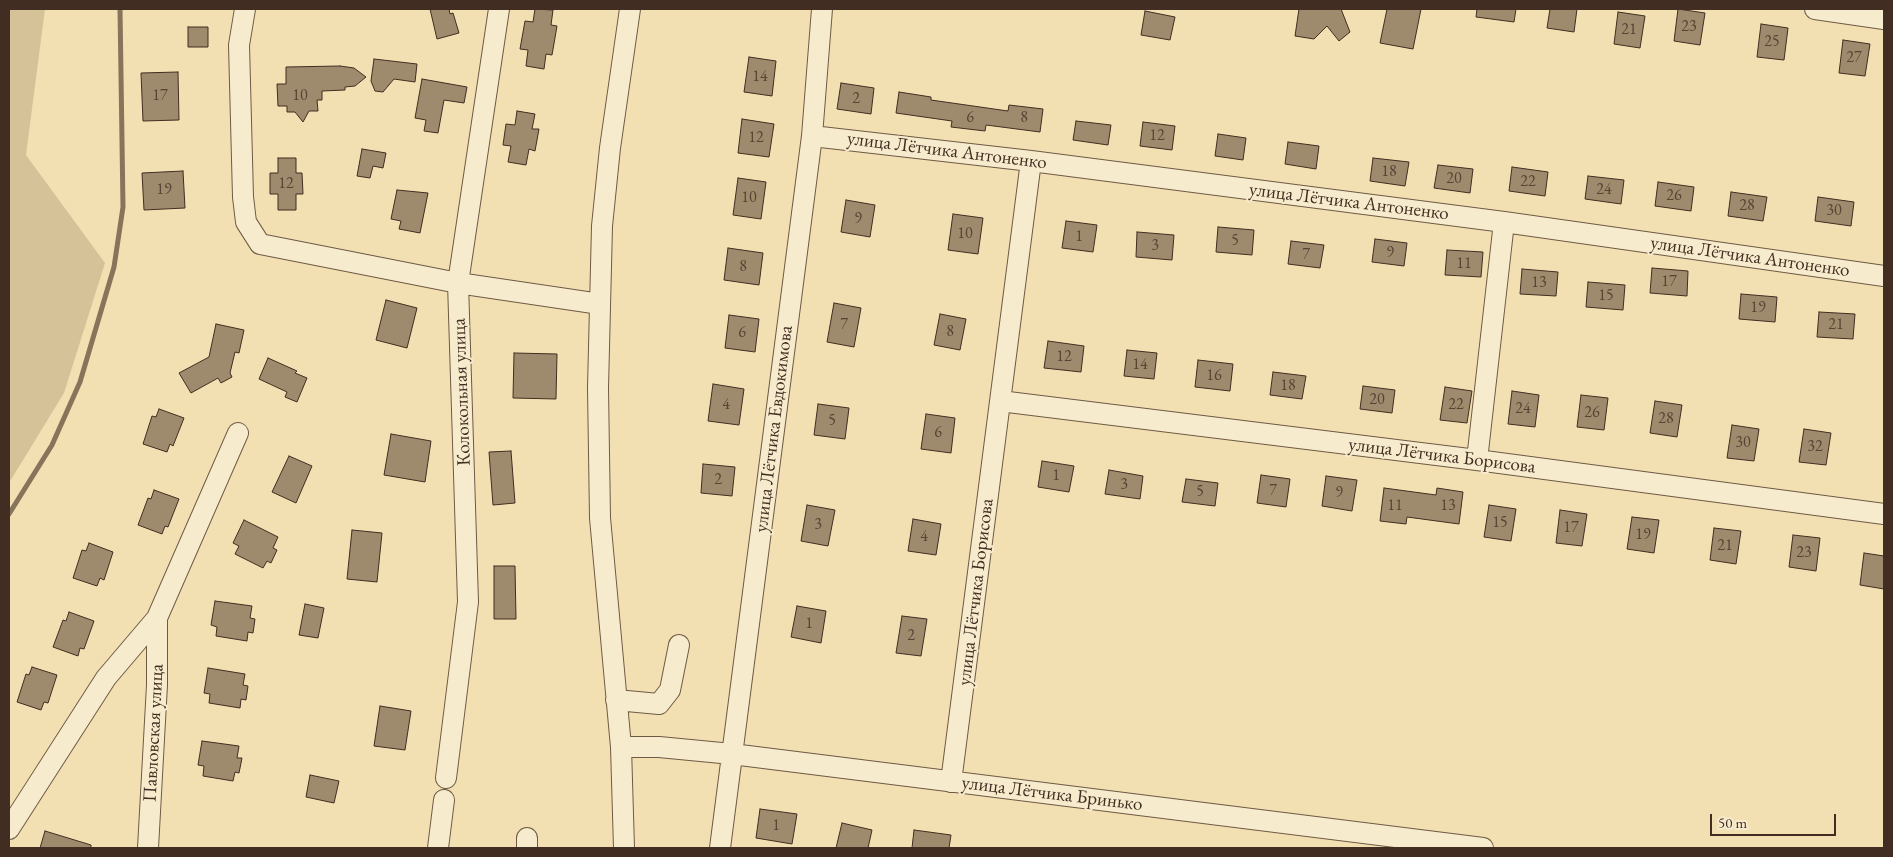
<!DOCTYPE html>
<html>
<head>
<meta charset="utf-8">
<style>
	body { margin:0 }
	#map { position:relative; width:1893px; height:857px; overflow:hidden; background:#f3e0b2; font-family:"EB Garamond",serif }
	canvas { display:block }
	.frame { position:absolute; inset:0; border:10px solid #412d21; pointer-events:none }
	.scale { position:absolute; left:1710px; top:814px; width:126px; height:22px; box-sizing:border-box; border:2px solid #412d21; border-top:0; padding-left:6px; font-size:15px; line-height:18px; white-space:nowrap; color:#412d21; -webkit-text-stroke:4px #f7ebcd; paint-order:stroke }
</style>
</head>
<body>
<div id="map">
<canvas width="1893" height="857"></canvas>
<div class="frame"></div>
<div class="scale">50 m</div>
</div>
<script>
const ctx = document.querySelector('canvas').getContext('2d');
ctx.lineJoin = 'round';
function fill(path, color) {
  ctx.fillStyle = color;
  ctx.fill(path, 'evenodd');
}
function shape(rows) {
  const path = new Path2D();
  for (const r of rows) {
    path.moveTo(r[0], r[1]);
    for (let i = 2; i < r.length; i += 2) path.lineTo(r[i], r[i + 1]);
  }
  return path;
}
function strokePath(path, color, width, dash) {
  ctx.strokeStyle = color;
  ctx.lineWidth = width;
  ctx.lineCap = dash ? 'butt' : 'round';
  ctx.setLineDash(dash || []);
  ctx.stroke(path);
}
function drawText(font, color, halo, rows, align = 'center') {
  ctx.font = font + ' "EB Garamond",serif';
  ctx.lineWidth = 4;
  ctx.setLineDash([]);
  ctx.textBaseline = 'middle';
  ctx.strokeStyle = halo;
  ctx.fillStyle = color;
  for (const [text, x, y, turn = 0] of rows) {
    ctx.save();
    ctx.translate(x, y);
    ctx.rotate((+turn || 0) * Math.PI / 180);
    ctx.textAlign = isNaN(turn) ? turn : align;
    if (halo) ctx.strokeText(text, 0, 0);
    ctx.fillText(text, 0, 0);
    ctx.restore();
  }
}
fill(shape([
	[9,9,45,9,26,155,105,263,64,393,9,483]
]), '#d5c299');
strokePath(shape([
	[9,514,52,445,80,382,114,267,123,207,120,9]
]), '#87745b', 5);
const building = shape([
	[430,9,449,9,450,14,453,13,459,33,437,39,430,9],
	[535,9,553,10,551,25,557,26,552,55,546,54,544,69,526,66,528,50,520,49,525,21,533,22,535,9],
	[1299,9,1341,9,1350,32,1339,41,1327,26,1314,39,1295,36,1299,9],
	[1387,9,1421,9,1413,49,1380,43,1387,9],
	[1477,9,1516,9,1514,22,1476,17,1477,9],
	[1550,9,1577,9,1574,32,1547,28,1550,9],
	[1678,9,1705,13,1700,45,1674,41,1678,9],
	[1145,11,1175,17,1170,40,1141,35,1145,11],
	[1618,12,1645,16,1640,48,1614,44,1618,12],
	[1761,24,1788,28,1784,60,1757,57,1761,24],
	[188,27,208,27,208,47,188,47,188,27],
	[1843,40,1870,44,1865,76,1839,73,1843,40],
	[749,57,776,61,772,96,744,92,749,57],
	[374,59,417,64,415,82,394,79,383,92,375,91,371,81,374,59],
	[340,66,354,68,366,77,355,86,345,87,345,90,322,91,322,100,317,100,318,111,309,111,303,122,295,112,287,112,287,106,278,106,277,84,286,84,286,67,340,66],
	[178,72,179,120,143,121,141,73,178,72],
	[422,79,467,87,464,103,444,100,438,133,424,131,426,120,415,118,422,79],
	[841,83,874,88,871,114,837,109,841,83],
	[899,92,931,97,931,100,1008,111,1009,105,1043,109,1040,132,986,125,985,131,951,127,952,121,896,113,899,92],
	[517,111,535,114,532,129,539,129,535,151,529,149,526,165,508,162,511,146,503,145,506,124,515,125,517,111],
	[742,119,774,124,769,157,738,153,742,119],
	[1076,121,1111,125,1108,145,1073,140,1076,121],
	[1143,122,1175,126,1172,150,1140,146,1143,122],
	[1218,134,1246,138,1243,160,1215,156,1218,134],
	[1288,142,1319,146,1316,169,1285,164,1288,142],
	[362,149,386,153,383,168,373,166,370,178,357,176,362,149],
	[278,158,296,158,296,173,302,173,303,194,296,194,296,210,278,210,278,194,270,194,270,173,278,173,278,158],
	[1373,158,1409,162,1405,186,1370,181,1373,158],
	[1438,165,1473,169,1470,193,1434,188,1438,165],
	[1512,167,1548,172,1545,196,1509,191,1512,167],
	[183,171,185,208,144,210,142,173,183,171],
	[1588,176,1624,180,1621,204,1585,199,1588,176],
	[738,178,766,182,761,219,733,215,738,178],
	[1658,182,1694,187,1691,211,1655,206,1658,182],
	[397,190,428,193,420,233,399,229,401,221,391,219,397,190],
	[1731,192,1767,197,1763,221,1728,216,1731,192],
	[1818,197,1854,202,1851,226,1815,221,1818,197],
	[846,200,875,205,870,237,841,232,846,200],
	[953,214,983,218,978,254,948,250,953,214],
	[1066,221,1097,225,1093,252,1062,248,1066,221],
	[1218,227,1254,230,1252,255,1216,252,1218,227],
	[1137,232,1174,235,1172,260,1136,257,1137,232],
	[1375,239,1407,243,1404,266,1372,262,1375,239],
	[1291,241,1324,245,1320,268,1288,264,1291,241],
	[728,248,763,253,759,285,724,280,728,248],
	[1447,250,1483,252,1481,277,1445,275,1447,250],
	[1652,268,1688,271,1687,296,1650,293,1652,268],
	[1522,269,1558,272,1556,296,1520,294,1522,269],
	[1588,282,1625,285,1623,310,1586,307,1588,282],
	[1741,294,1777,297,1775,322,1739,319,1741,294],
	[386,300,417,308,407,348,376,340,386,300],
	[834,303,861,308,854,347,827,342,834,303],
	[1819,312,1855,314,1853,339,1817,337,1819,312],
	[940,314,966,319,960,350,934,345,940,314],
	[729,315,759,319,755,352,725,348,729,315],
	[216,324,244,330,239,353,235,352,230,373,232,377,221,383,218,378,191,393,179,373,209,357,216,324],
	[1048,341,1084,346,1081,372,1044,368,1048,341],
	[1127,350,1157,353,1154,379,1124,376,1127,350],
	[514,353,557,354,556,399,513,398,514,353],
	[268,358,297,371,295,373,307,378,297,402,285,397,287,392,259,379,268,358],
	[1198,360,1233,364,1230,391,1195,387,1198,360],
	[1273,372,1306,376,1302,399,1270,395,1273,372],
	[713,384,744,389,739,425,708,421,713,384],
	[1363,386,1395,390,1392,413,1360,409,1363,386],
	[1445,387,1472,391,1467,423,1440,420,1445,387],
	[1512,391,1539,395,1535,427,1508,424,1512,391],
	[1581,395,1608,398,1604,430,1577,427,1581,395],
	[1655,401,1682,405,1677,437,1650,433,1655,401],
	[818,404,849,408,845,439,814,435,818,404],
	[159,409,184,418,173,446,170,444,167,452,143,444,152,416,156,417,159,409],
	[926,414,955,418,951,453,921,449,926,414],
	[1732,425,1759,429,1754,461,1727,458,1732,425],
	[1804,429,1831,433,1826,465,1799,462,1804,429],
	[391,434,431,441,425,482,384,475,391,434],
	[511,451,515,503,493,505,489,452,511,451],
	[289,456,312,466,296,503,272,492,289,456],
	[1042,461,1074,466,1069,492,1038,487,1042,461],
	[703,464,735,467,732,496,701,493,703,464],
	[1109,470,1143,476,1140,499,1105,494,1109,470],
	[1261,475,1290,479,1286,507,1257,503,1261,475],
	[1326,476,1357,480,1352,511,1322,506,1326,476],
	[1186,479,1218,483,1215,506,1182,502,1186,479],
	[1384,488,1436,495,1437,488,1463,492,1459,524,1407,517,1406,524,1380,521,1384,488],
	[154,490,179,499,168,527,165,526,162,534,138,525,148,498,151,499,154,490],
	[807,505,835,510,828,546,801,541,807,505],
	[1489,505,1516,509,1511,541,1484,537,1489,505],
	[1560,510,1587,514,1582,546,1556,543,1560,510],
	[1632,517,1659,520,1654,553,1627,549,1632,517],
	[913,519,941,524,936,555,908,551,913,519],
	[244,520,278,537,273,548,277,550,271,563,267,561,263,568,235,554,239,546,233,543,244,520],
	[1714,528,1741,531,1736,564,1710,560,1714,528],
	[352,530,382,533,377,582,347,579,352,530],
	[1793,535,1820,538,1816,571,1789,567,1793,535],
	[89,543,113,552,104,580,100,578,97,586,73,578,82,550,86,551,89,543],
	[1864,553,1884,556,1884,589,1860,585,1864,553],
	[494,566,515,566,516,619,494,619,494,566],
	[215,601,252,606,250,618,255,619,253,633,248,632,247,641,216,636,217,627,211,625,215,601],
	[305,604,324,608,318,638,299,635,305,604],
	[797,606,826,611,821,643,791,637,797,606],
	[69,612,94,621,84,649,80,648,78,656,53,647,63,620,66,621,69,612],
	[902,616,927,619,921,656,896,653,902,616],
	[32,667,57,675,48,703,44,702,41,710,17,702,26,674,29,675,32,667],
	[208,668,245,674,243,685,248,686,246,700,241,699,240,708,209,703,210,694,204,693,208,668],
	[380,706,411,711,405,750,374,746,380,706],
	[202,741,239,746,237,758,242,758,239,773,235,772,233,781,203,776,204,766,198,765,202,741],
	[310,775,339,781,334,803,306,797,310,775],
	[760,809,797,814,792,844,756,838,760,809],
	[842,823,872,830,868,848,836,848,842,823],
	[914,830,951,835,949,848,912,848,914,830],
	[45,831,91,845,91,848,40,848,45,831]
]);
fill(building, '#9e8a6c');
strokePath(building, '#412d21', 1);
const minor = shape([
	[245,9,239,45,243,197,246,222,260,244,458,283,600,304],
	[1815,9,1884,19],
	[812,136,1031,161,1504,222,1884,276],
	[1000,401,1477,460,1884,514],
	[1477,460,1504,222],
	[616,700,659,704,670,690,679,645],
	[621,747,659,747,732,754,1483,848],
	[446,778,468,602,458,283,499,9],
	[951,782,1031,161],
	[9,829,106,678,157,618,238,433],
	[148,848,157,685,157,618],
	[438,848,444,800],
	[527,848,527,838],
	[624,848,621,747,600,518,598,388,602,226,610,148,630,9],
	[720,848,812,136,822,9]
]);
strokePath(minor, '#6e5a45', 22);
strokePath(minor, '#f7ebcd', 20);
drawText('16px', '#584434', null, [
	["23",1689,27],
	["21",1629,30],
	["25",1772,42],
	["27",1854,58],
	["14",760,77],
	["17",160,96],
	["10",300,96],
	["2",856,99],
	["6",970,118],
	["8",1024,118],
	["12",1157,136],
	["12",756,138],
	["18",1389,172],
	["20",1454,179],
	["22",1528,182],
	["12",286,184],
	["19",164,190],
	["24",1604,190],
	["26",1674,196],
	["10",749,198],
	["28",1747,206],
	["30",1834,211],
	["9",858,219],
	["10",965,234],
	["1",1079,237],
	["5",1235,241],
	["3",1155,246],
	["9",1390,253],
	["7",1306,255],
	["11",1464,264],
	["8",743,267],
	["17",1669,282],
	["13",1539,283],
	["15",1606,296],
	["19",1758,308],
	["7",844,325],
	["21",1836,325],
	["8",950,332],
	["6",742,333],
	["12",1064,357],
	["14",1140,365],
	["16",1214,376],
	["18",1288,386],
	["20",1377,400],
	["4",726,405],
	["22",1456,405],
	["24",1523,409],
	["26",1592,413],
	["28",1666,419],
	["5",832,421],
	["6",938,433],
	["30",1743,443],
	["32",1815,447],
	["1",1056,476],
	["2",718,480],
	["3",1124,485],
	["7",1273,491],
	["5",1200,492],
	["9",1339,493],
	["11",1395,506],
	["13",1448,506],
	["15",1500,523],
	["3",818,525],
	["17",1571,528],
	["19",1643,535],
	["4",924,537],
	["21",1725,546],
	["23",1804,553],
	["1",809,624],
	["2",911,636],
	["1",776,826]
]);
drawText('19px', '#412d21', '#f7ebcd', [
	["улица Лётчика Антоненко",947,151,7],
	["улица Лётчика Антоненко",1349,202,7],
	["улица Лётчика Антоненко",1750,257,8],
	["Колокольная улица",462,392,-92],
	["улица Лётчика Евдокимова",774,429,-83],
	["улица Лётчика Борисова",1442,456,7],
	["улица Лётчика Борисова",976,592,-83],
	["Павловская улица",154,733,-87],
	["улица Лётчика Бринько",1052,794,7]
]);
</script>
</body>
</html>
